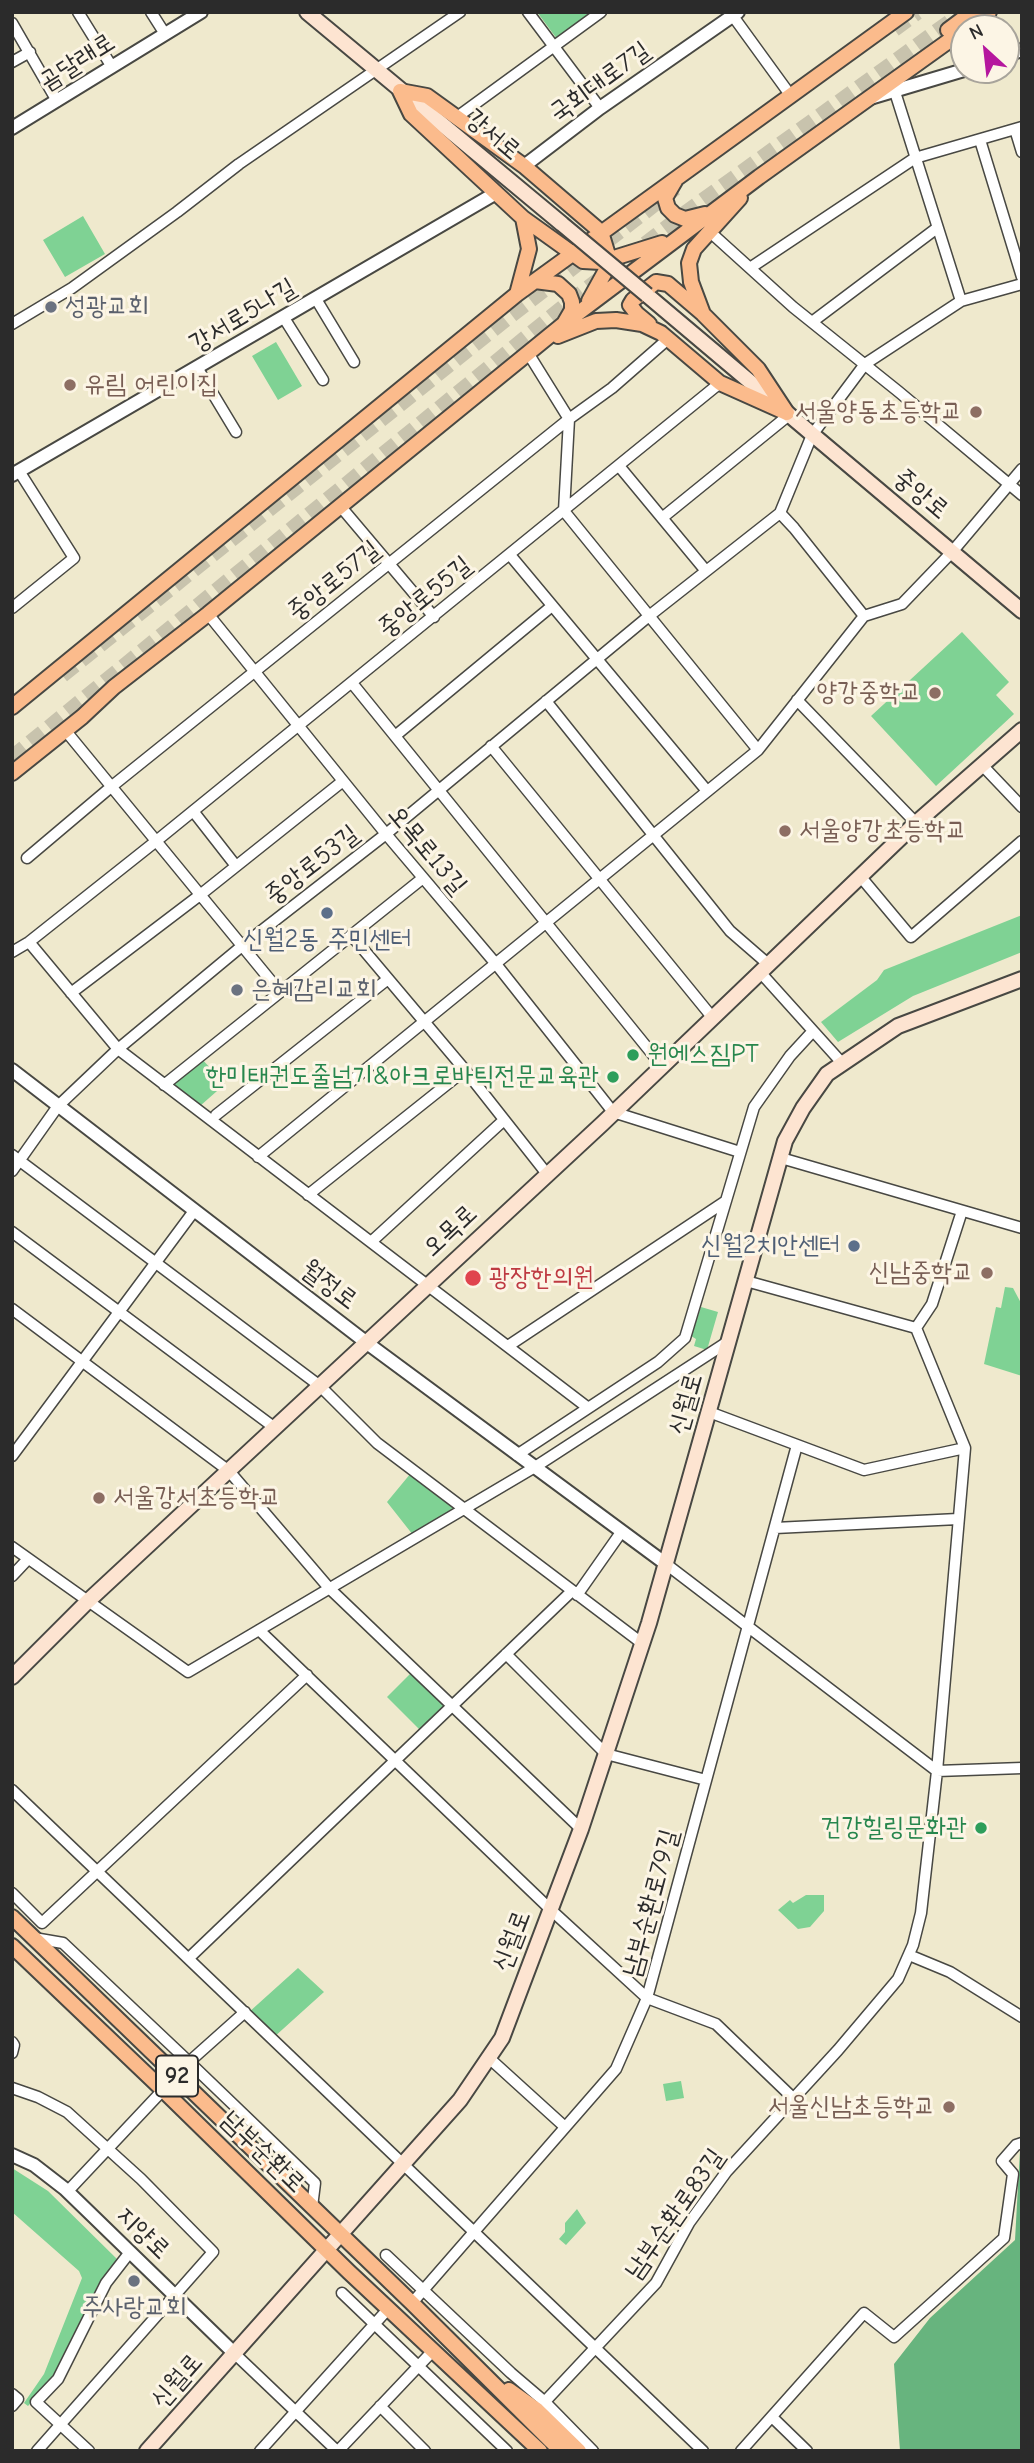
<!DOCTYPE html>
<html>
<head>
<meta charset="utf-8">
<style>
	body { margin:0 }
	#map { position:relative; width:1034px; height:2463px; overflow:hidden; background:#efe9cd; font-family:"Comic Neue",sans-serif }
	canvas { display:block }
	.frame { position:absolute; inset:0; border:14px solid #2b2b2b; pointer-events:none }
	.north { position:absolute; left:950px; top:14px; width:70px; height:70px; box-sizing:border-box; background:#fcf5e5; border:2px solid #a8a49b; border-radius:50%; rotate:333deg; font-size:19px; font-weight:700; line-height:28px; text-align:center; color:#2b2b2b }
	.north::after { content:''; display:block; margin:auto; width:24px; height:32px; background:#b5179e; clip-path:polygon(50% 0,100% 100%,50% 72%,0 100%) }
</style>
</head>
<body>
<div id="map">
<canvas width="1034" height="2463"></canvas>
<div class="frame"></div>
<div class="north">N</div>
</div>
<script>
const ctx = document.querySelector('canvas').getContext('2d');
ctx.lineJoin = 'round';
function fill(path, color) {
  ctx.fillStyle = color;
  ctx.fill(path, 'evenodd');
}
function shape(rows) {
  const path = new Path2D();
  for (const r of rows) {
    path.moveTo(r[0], r[1]);
    for (let i = 2; i < r.length; i += 2) path.lineTo(r[i], r[i + 1]);
  }
  return path;
}
function strokePath(path, color, width, dash) {
  ctx.strokeStyle = color;
  ctx.lineWidth = width;
  ctx.lineCap = dash ? 'butt' : 'round';
  ctx.setLineDash(dash || []);
  ctx.stroke(path);
}
function drawText(font, color, halo, rows, align = 'center') {
  ctx.font = font + ' "Comic Neue","Poor Story",sans-serif';
  ctx.lineWidth = 6;
  ctx.setLineDash([]);
  ctx.textBaseline = 'middle';
  ctx.strokeStyle = halo;
  ctx.fillStyle = color;
  for (const [text, x, y, turn = 0] of rows) {
    ctx.save();
    ctx.translate(x, y);
    ctx.rotate((+turn || 0) * Math.PI / 180);
    ctx.textAlign = isNaN(turn) ? turn : align;
    if (halo) ctx.strokeText(text, 0, 0);
    ctx.fillText(text, 0, 0);
    ctx.restore();
  }
}
fill(shape([
	[537,12,590,12,591,14,557,39],
	[83,216,105,254,65,277,43,240],
	[276,342,302,386,278,400,252,356],
	[962,632,1009,682,996,695,1014,714,936,786,871,716],
	[1022,915,1022,952,913,996,838,1042,821,1022,877,980,884,970],
	[200,1057,225,1084,200,1106,169,1082],
	[1005,1287,1013,1288,1022,1305,1022,1376,984,1364,996,1307,1001,1308],
	[701,1307,718,1312,707,1350,694,1346,696,1339,691,1336],
	[411,1473,453,1501,454,1511,413,1535,387,1502],
	[414,1670,450,1706,423,1733,387,1697],
	[806,1895,824,1895,824,1911,810,1927,798,1929,778,1910,790,1900,793,1903],
	[298,1968,324,1992,273,2038,248,2013],
	[681,2081,684,2098,666,2101,663,2084],
	[12,2168,48,2191,118,2260,117,2265,98,2285,53,2380,28,2406,24,2403,44,2374,82,2278,79,2271,12,2212],
	[577,2209,586,2223,566,2245,559,2239,565,2232,565,2223]
]), '#7fd294');
fill(shape([
	[1022,2149,1022,2451,900,2451,894,2364,930,2318,1015,2240,1020,2150]
]), '#67b47e');
strokePath(shape([
	[894,29,917,12],
	[62,675,507,318,675,188],
	[12,758,565,306,686,213,957,17]
]), '#c8c3ad', 16, [16, 8]);
const minor = shape([
	[78,12,112,67],
	[151,12,165,34],
	[528,12,600,108],
	[730,12,791,96],
	[12,23,57,101],
	[12,62,30,52],
	[895,92,961,301],
	[457,117,601,12],
	[1015,129,1022,152],
	[980,140,1022,277],
	[709,231,793,307,899,392,1022,495],
	[750,268,915,158,1022,127],
	[316,299,354,362],
	[284,318,323,380],
	[812,322,937,228],
	[12,324,72,288,177,212,239,164,460,12],
	[528,353,569,419,564,511,758,750],
	[198,369,236,432],
	[619,466,706,571],
	[341,507,434,617],
	[780,513,794,528,864,616],
	[662,518,789,415],
	[510,555,707,791],
	[12,608,74,558,19,471],
	[208,614,386,834,496,964,613,1112,740,1152],
	[352,683,662,1066],
	[797,700,916,823],
	[546,701,730,931,768,964],
	[65,730,280,992],
	[395,736,552,606],
	[491,746,712,1017],
	[982,765,1022,807],
	[193,811,236,866],
	[27,858,111,787,569,419,612,388,668,339],
	[860,876,911,937,1022,841],
	[352,936,465,1070,547,1174],
	[29,942,118,1049,587,1407],
	[12,952,29,942,155,842,720,383],
	[760,972,842,1063],
	[71,993,200,895,343,781],
	[164,1085,423,878],
	[216,1115,388,979],
	[12,1155,320,1386,377,1443,643,1644],
	[258,1157,758,750,864,616,902,604,952,552,1022,469],
	[781,1158,1022,1228],
	[12,1171,58,1106,118,1049,242,946,386,834,649,616,780,513,812,435,865,364,961,301,1022,284],
	[308,1195,465,1070],
	[12,1232,275,1428],
	[371,1242,504,1120],
	[746,1281,916,1328],
	[12,1309,229,1471,329,1588,581,1829],
	[916,1328,932,1304,962,1211],
	[508,1346,726,1201],
	[709,1412,864,1470,965,1448],
	[517,1455,658,1362,685,1338,754,1107,790,1056,813,1031],
	[12,1456,194,1211],
	[775,1528,958,1519],
	[12,1547,188,1672,535,1467,729,1341],
	[666,1564,937,1771,1022,1768],
	[12,1576,28,1559],
	[577,1595,622,1531],
	[259,1630,550,1909,647,1998,716,2024,794,2099],
	[506,1654,606,1754,706,1780],
	[12,1790,703,2451],
	[12,1893,42,1923,307,1675],
	[34,1938,63,1943,189,2062,315,2183,312,2207],
	[909,1955,950,1972,1022,2017],
	[189,1958,572,1591],
	[12,2042,14,2045,12,2053],
	[489,2058,565,2127],
	[189,2062,245,2012],
	[12,2088,38,2097,67,2112,141,2179,213,2252,37,2451],
	[68,2191,163,2090],
	[386,2255,511,2373,545,2402,593,2451],
	[342,2293,507,2451],
	[412,2303,616,2069,647,1998,797,1445],
	[234,2353,337,2451],
	[12,2394,18,2399,12,2406],
	[380,2406,425,2451],
	[537,2410,656,2283,689,2223,727,2171,838,2050,898,1979,913,1945,921,1913,937,1771,965,1448,916,1328],
	[772,2417,807,2451],
	[89,2451,36,2402,58,2379,106,2283,130,2252],
	[260,2451,389,2308],
	[338,2451,429,2355],
	[741,2451,864,2313,894,2337,1004,2238,1013,2174,1002,2161,1016,2145,1022,2143]
]);
const tertiary = shape([
	[961,32,957,48,964,60],
	[1006,55,1022,50],
	[870,98,964,70],
	[12,128,201,12],
	[524,166,600,108,738,12],
	[12,475,496,193],
	[12,1070,367,1343,666,1564],
	[12,2155,34,2165,65,2189,234,2353]
]);
const secondary = shape([
	[307,12,562,224],
	[647,295,1022,611],
	[12,1677,87,1602,602,1124,916,823,1022,730],
	[147,2451,460,2100,502,2038,581,1829,649,1623,785,1141,803,1108,827,1074,898,1026,1022,979]
]);
const primary = shape([
	[966,28,989,12],
	[948,30,972,12],
	[400,91,411,114,523,218,583,261,601,262,662,243],
	[400,91,427,96,524,166,601,232,608,255,605,272,589,301],
	[675,181,665,198,668,208,675,215,685,219,705,214],
	[740,198,694,249,689,263,691,282,703,314,758,369,787,413],
	[535,281,558,284,569,294,572,302,572,310,565,322],
	[517,294,529,249,523,218],
	[649,324,637,314,630,305,633,300,656,282,668,284,702,313],
	[558,336,596,321,616,320,642,324,661,333,720,383,787,413],
	[12,707,517,294,906,12],
	[12,773,82,717,114,687,208,614,565,323,759,177,964,30],
	[12,1917,412,2303,561,2451],
	[12,1946,163,2090,349,2272,540,2451],
	[509,2390,537,2410,579,2451]
]);
strokePath(minor, '#484843', 13);
strokePath(tertiary, '#484843', 16);
strokePath(secondary, '#484843', 18);
strokePath(primary, '#484843', 18);
strokePath(minor, '#fff', 10);
strokePath(tertiary, '#fff', 12);
strokePath(secondary, '#fde4d1', 14);
strokePath(primary, '#fbbb8c', 14);
const secondaryBridge = shape([
	[562,224,647,295]
]);
strokePath(secondaryBridge, '#484843', 18, []);
strokePath(secondaryBridge, '#fde4d1', 14);
for (const [x, y, r, color] of [
	[51,307,7,"#6b7280"],
	[70,385,7,"#8d6e63"],
	[976,412,7,"#8d6e63"],
	[935,693,7,"#8d6e63"],
	[785,831,7,"#8d6e63"],
	[327,913,7,"#5c6f8a"],
	[237,990,7,"#6b7280"],
	[633,1055,7,"#2e9e5b"],
	[613,1077,7,"#2e9e5b"],
	[854,1246,7,"#5c6f8a"],
	[987,1273,7,"#8d6e63"],
	[473,1278,9,"#e0444e"],
	[99,1498,7,"#8d6e63"],
	[981,1828,7,"#2e9e5b"],
	[949,2107,7,"#8d6e63"],
	[134,2281,7,"#6b7280"]
]) {
  const dot = new Path2D();
  dot.arc(x, y, r, 0, 2 * Math.PI);
  ctx.fillStyle = color;
  ctx.fill(dot);
  strokePath(dot, '#fcf5e5', 2.5);
}
for (const [x, y, w] of [
	[177,2076,42]
]) {
  const box = new Path2D();
  box.roundRect(x - w / 2, y - 20.5, w, 41, 5);
  ctx.fillStyle = '#fcf5e5';
  ctx.fill(box);
  strokePath(box, '#2b2b2b', 2);
}
drawText('bold 24px', '#2b2b2b', null, [
	["92",177,2076]
]);
drawText('26px', '#2b2b2b', '#fcf5e5', [
	["곰달래로",77,62,-32],
	["국회대로7길",600,82,-36],
	["강서로",493,135,40],
	["강서로5나길",243,316,-31],
	["중앙로",921,494,40],
	["중앙로57길",334,581,-39],
	["중앙로55길",425,597,-39],
	["오목로13길",427,850,50],
	["중앙로53길",312,865,-38],
	["오목로",450,1231,-43],
	["월정로",329,1285,37],
	["신월로",686,1404,-74],
	["남부순환로79길",651,1903,-75],
	["신월로",512,1941,-69],
	["남부순환로",263,2152,44],
	["남부순환로83길",675,2214,-55],
	["지양로",143,2233,44],
	["신월로",177,2381,-49]
]);
drawText('26px', '#5b616d', '#fcf5e5', [
	["성광교회",65,307],
	["은혜감리교회",251,990],
	["주사랑교회",134,2308,"center"]
], 'left');
drawText('26px', '#785e54', '#fcf5e5', [
	["유림 어린이집",84,385,"left"],
	["서울양동초등학교",962,412],
	["양강중학교",921,693],
	["서울양강초등학교",799,831,"left"],
	["신남중학교",973,1273],
	["서울강서초등학교",113,1498,"left"],
	["서울신남초등학교",935,2107]
], 'right');
drawText('26px', '#4e5e75', '#fcf5e5', [
	["신월2동 주민센터",327,940],
	["신월2치안센터",840,1246,"right"]
]);
drawText('26px', '#27864d', '#fcf5e5', [
	["원에스짐PT",647,1055,"left"],
	["한미태권도줄넘기&아크로바틱전문교육관",599,1077],
	["건강힐링문화관",967,1828]
], 'right');
drawText('26px', '#be3a42', '#fcf5e5', [
	["광장한의원",489,1278]
], 'left');
</script>
</body>
</html>
